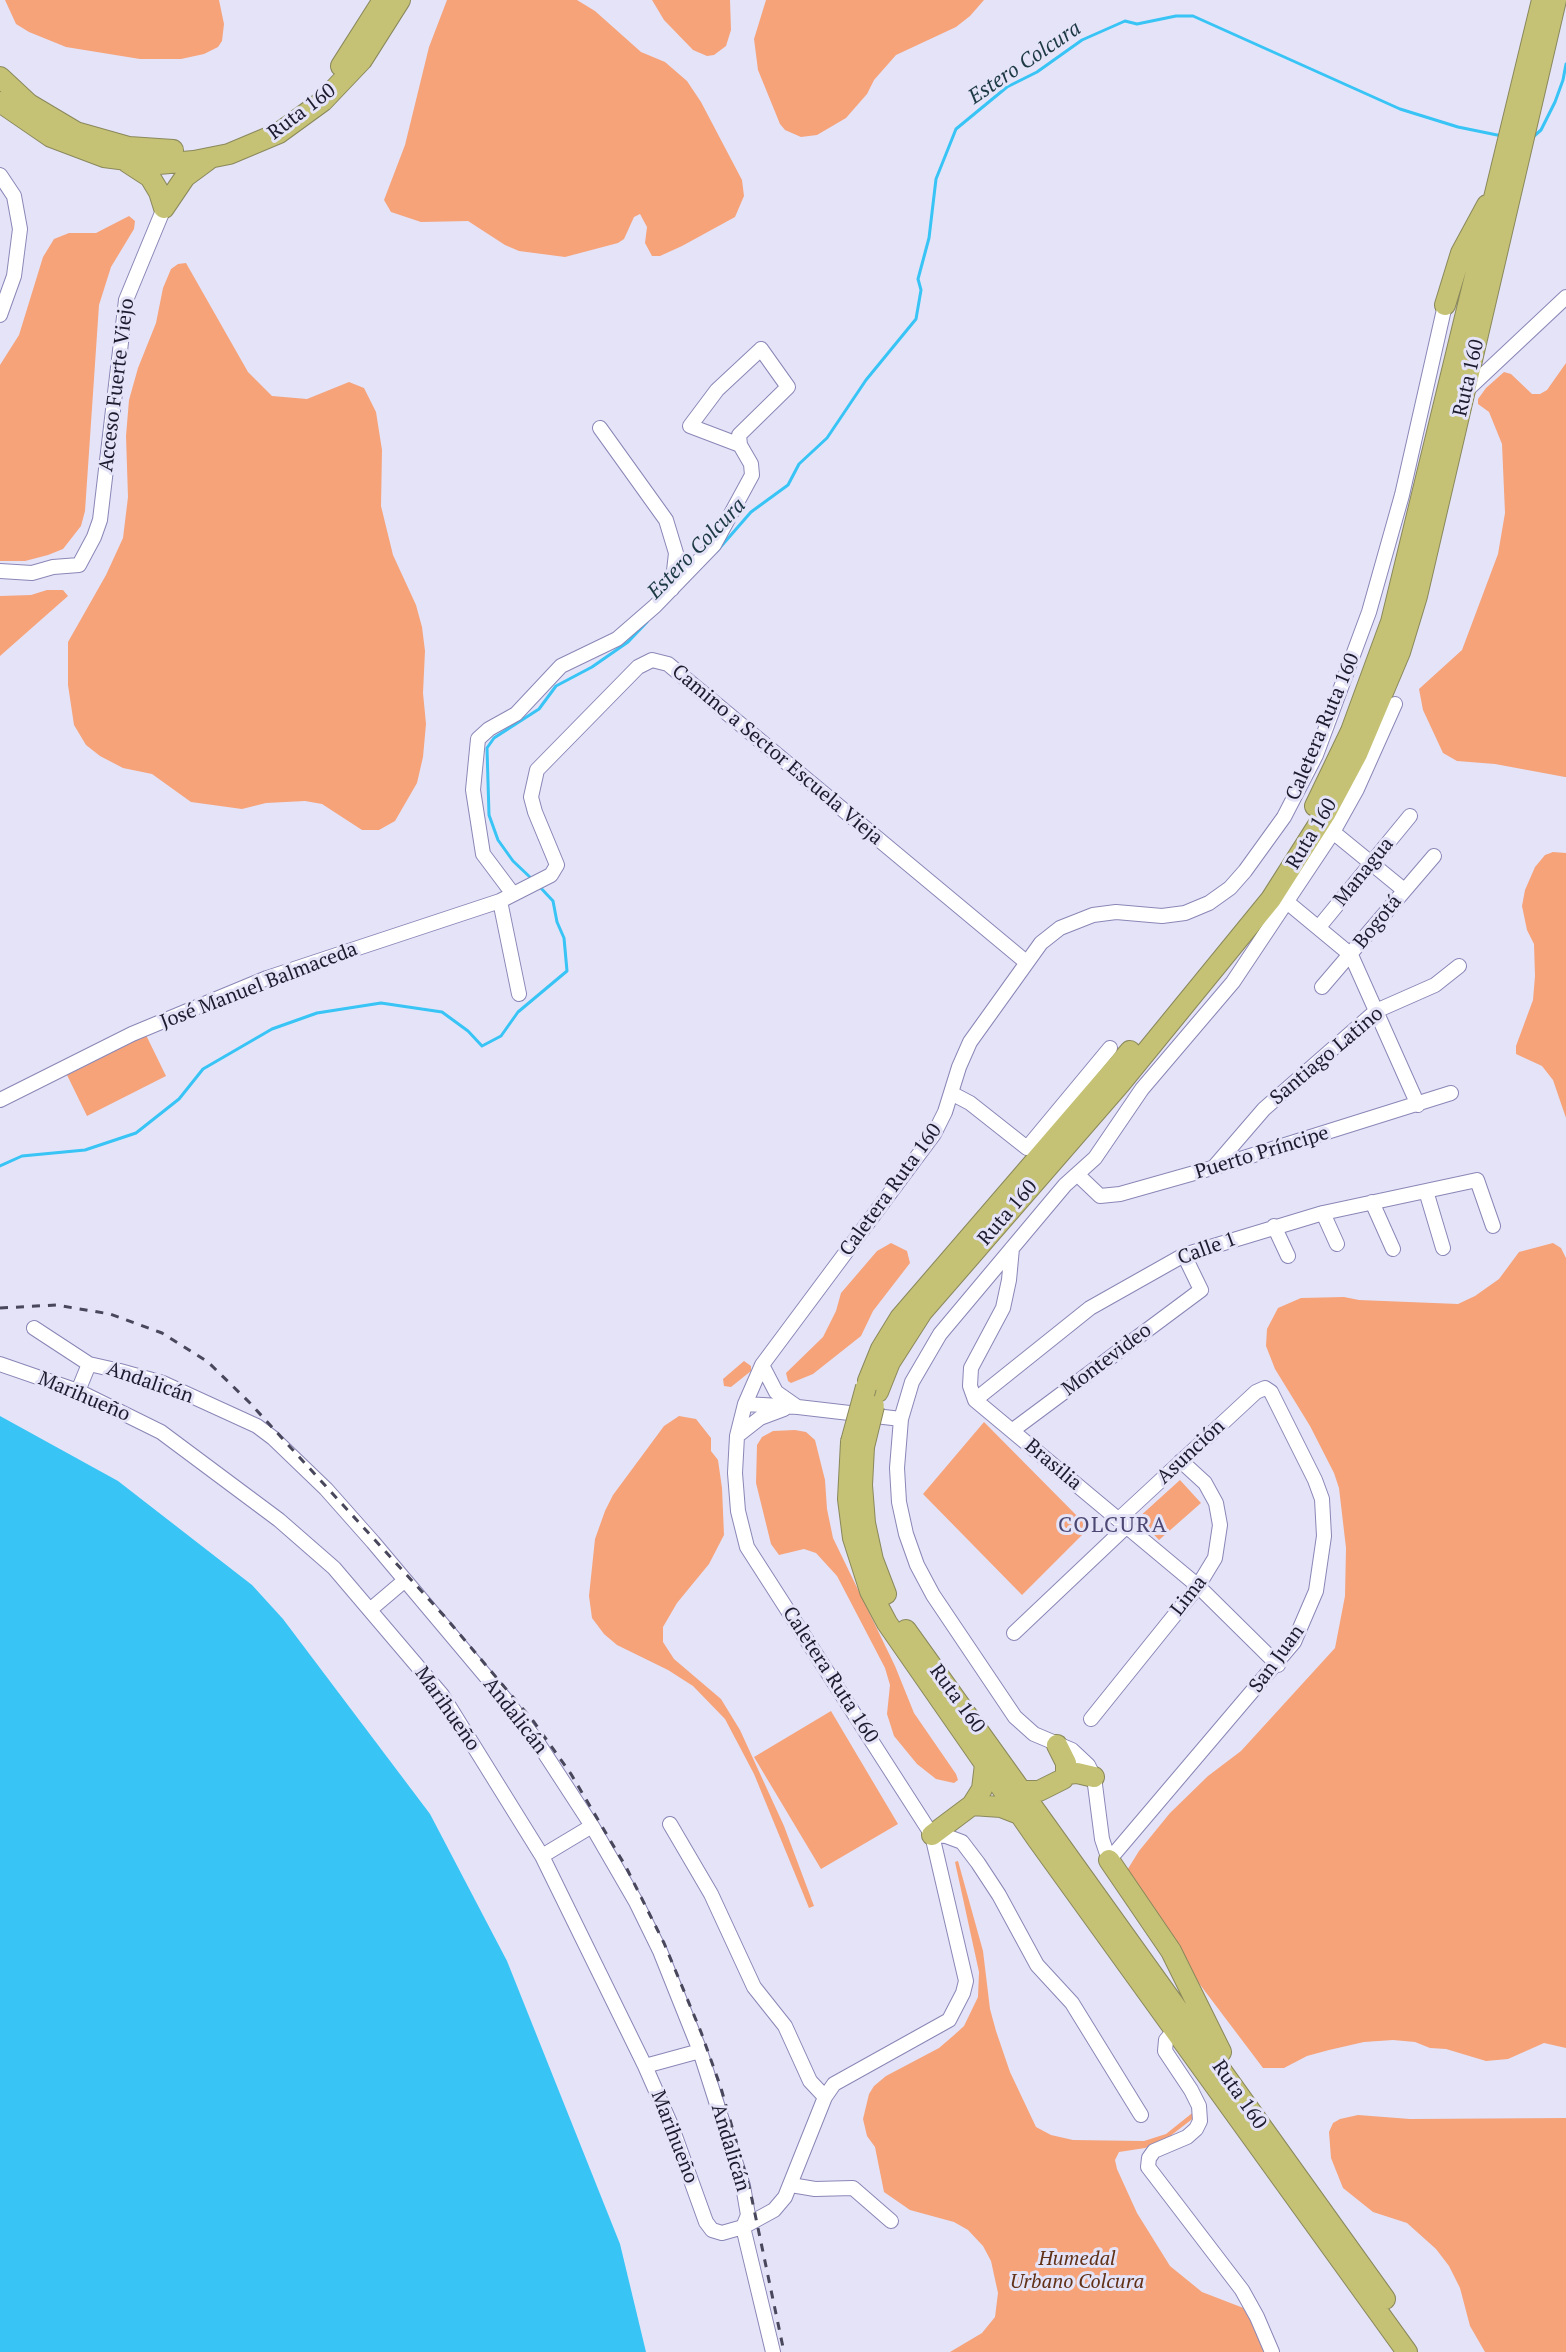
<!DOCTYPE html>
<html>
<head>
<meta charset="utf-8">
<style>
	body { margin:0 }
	canvas { display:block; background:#e4e3f8 }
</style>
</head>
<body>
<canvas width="1566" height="2352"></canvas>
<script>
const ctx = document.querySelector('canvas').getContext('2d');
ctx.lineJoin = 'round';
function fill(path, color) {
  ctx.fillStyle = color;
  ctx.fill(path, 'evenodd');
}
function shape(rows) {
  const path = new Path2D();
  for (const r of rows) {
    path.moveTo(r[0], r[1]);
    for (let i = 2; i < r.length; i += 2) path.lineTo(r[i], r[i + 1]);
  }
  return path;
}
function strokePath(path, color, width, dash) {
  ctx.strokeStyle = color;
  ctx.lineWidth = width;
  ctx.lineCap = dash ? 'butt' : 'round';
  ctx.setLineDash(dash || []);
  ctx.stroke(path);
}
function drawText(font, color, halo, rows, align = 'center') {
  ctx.font = font + ' "PT Serif",serif';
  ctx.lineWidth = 6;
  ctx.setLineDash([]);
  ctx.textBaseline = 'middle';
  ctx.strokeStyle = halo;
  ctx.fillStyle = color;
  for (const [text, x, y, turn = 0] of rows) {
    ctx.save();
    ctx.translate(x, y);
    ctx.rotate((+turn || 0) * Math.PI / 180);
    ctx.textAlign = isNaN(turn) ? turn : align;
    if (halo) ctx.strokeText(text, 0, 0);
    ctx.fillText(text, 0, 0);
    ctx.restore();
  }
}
fill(shape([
	[5,0,219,0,224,24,222,41,218,47,204,54,181,59,140,59,66,47,29,32,16,24],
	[447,0,577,0,595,11,641,52,665,62,687,81,701,102,742,180,744,196,735,217,682,246,660,256,652,256,645,243,647,227,640,214,634,217,624,239,618,243,565,257,519,251,505,245,468,221,421,222,391,212,384,200,405,145,429,47],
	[652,0,730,0,731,30,726,46,714,55,707,56,693,50,664,20],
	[766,0,984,0,970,16,956,27,896,55,874,80,867,94,846,118,817,135,801,137,785,130,780,124,758,70,754,39],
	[129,216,135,221,134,229,111,267,99,305,85,511,81,526,63,549,48,555,25,561,0,561,0,365,19,335,43,257,54,239,69,233,96,233],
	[186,263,248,372,272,396,307,399,349,382,364,388,376,412,382,450,381,506,393,555,416,605,422,627,425,651,423,693,426,724,423,757,417,783,395,821,379,830,362,830,322,804,305,801,266,803,242,809,191,802,152,774,123,768,100,756,86,745,74,725,68,685,68,642,106,575,123,538,128,497,126,436,129,400,138,368,156,323,163,288,171,269,178,264],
	[1566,363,1566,777,1565,777,1495,764,1457,761,1443,753,1423,710,1419,689,1462,650,1498,554,1505,513,1502,444,1489,412,1478,404,1478,399,1486,388,1504,372,1511,374,1532,394,1540,394,1547,390],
	[47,590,63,590,68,596,0,656,0,596,31,595],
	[1553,852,1566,853,1566,1118,1553,1080,1542,1066,1516,1054,1516,1046,1533,1000,1535,976,1534,944,1527,930,1522,906,1525,890,1535,867,1545,855],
	[146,1035,166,1076,87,1116,67,1075],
	[891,1243,907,1251,910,1263,873,1311,861,1336,813,1374,791,1383,788,1381,786,1373,823,1337,836,1311,841,1293,877,1251],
	[1553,1243,1561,1248,1566,1258,1566,2048,1544,2043,1508,2059,1486,2061,1446,2049,1430,2048,1415,2042,1393,2040,1364,2042,1329,2050,1307,2056,1284,2068,1263,2068,1195,1978,1126,1872,1139,1851,1170,1813,1208,1776,1241,1751,1335,1648,1345,1596,1346,1548,1339,1488,1334,1473,1310,1426,1275,1369,1266,1346,1267,1329,1278,1308,1301,1298,1344,1297,1359,1300,1458,1304,1475,1296,1499,1279,1519,1252],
	[744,1361,751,1366,751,1371,731,1387,724,1386,723,1379],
	[679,1416,696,1419,711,1438,711,1451,718,1460,722,1488,724,1535,709,1564,677,1603,663,1627,663,1642,674,1659,721,1699,740,1730,784,1826,814,1906,809,1908,754,1774,725,1719,693,1686,668,1670,617,1645,604,1634,592,1618,589,1596,595,1539,605,1511,613,1495,664,1426],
	[984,1422,1089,1528,1022,1595,923,1494],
	[795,1430,806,1432,815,1440,825,1480,827,1509,833,1538,895,1666,914,1713,956,1774,958,1780,954,1783,936,1779,917,1764,894,1736,887,1714,890,1685,885,1668,837,1576,816,1553,804,1549,779,1555,771,1544,756,1483,757,1445,762,1437,773,1431],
	[1180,1480,1201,1503,1159,1540,1138,1518],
	[831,1711,898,1824,821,1869,754,1757],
	[958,1861,983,1951,990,2009,996,2031,1010,2072,1036,2127,1051,2135,1073,2140,1144,2141,1166,2134,1201,2106,1204,2110,1165,2140,1145,2148,1119,2152,1115,2160,1117,2169,1137,2213,1170,2266,1202,2292,1246,2309,1275,2352,950,2352,982,2333,995,2317,998,2293,991,2261,983,2246,968,2230,954,2222,910,2210,884,2192,875,2147,867,2136,863,2119,869,2094,874,2086,886,2076,939,2048,953,2036,964,2026,978,1997,979,1972,955,1862],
	[1358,2115,1410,2119,1566,2118,1566,2352,1485,2352,1470,2326,1460,2288,1449,2266,1436,2249,1407,2223,1373,2212,1343,2188,1331,2158,1329,2132,1333,2123,1340,2119]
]), '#f6a37a');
fill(shape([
	[0,1416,118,1481,252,1585,283,1619,430,1814,507,1961,620,2244,646,2352,0,2352]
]), '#38c4f5');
strokePath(shape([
	[1533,137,1541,130,1555,102,1563,80,1566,64],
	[717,551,751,512,788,485,799,464,827,438,866,380,916,319,921,290,918,279,929,238,936,179,956,129,1007,87,1037,72,1082,40,1125,21,1137,24,1176,16,1193,16,1400,109,1458,127,1502,136],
	[532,879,513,861,498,840,489,815,487,748,494,738,539,709,556,686,592,667,628,642,647,622],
	[0,1166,22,1156,85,1150,136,1133,179,1099,203,1069,272,1029,317,1013,381,1003,442,1012,468,1031,482,1046,501,1036,518,1012,567,971,564,938,557,922,553,901,539,886]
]), '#38c4f5', 3);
const minor = shape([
	[0,175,14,196,20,229,14,276,0,315],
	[1466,391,1566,297],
	[600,428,666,520,676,553,672,589],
	[0,571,32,573,53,567,79,565,94,537,100,520,126,300,164,208],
	[1333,832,1404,890],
	[513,894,483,854,473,790,478,739,489,729,516,714,561,666,617,639,655,606,714,545,752,475,751,464,740,445,739,435,788,387,761,349,717,390,690,426,740,445],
	[500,901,519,994],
	[1287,902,1351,955,1418,1105],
	[1319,927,1410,816],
	[1322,987,1434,856],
	[951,1093,970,1103,1027,1148,1110,1048],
	[0,1100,132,1034,267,978,500,901,551,875,557,865,535,812,531,797,537,770,638,667,652,660,668,664,1026,962],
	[1214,1167,1264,1109,1376,1011,1435,985,1459,966],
	[1078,1175,1100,1196,1120,1194,1212,1168,1451,1093],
	[1426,1191,1443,1248],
	[1372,1202,1393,1249],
	[1323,1213,1337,1244],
	[1274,1226,1288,1256],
	[1012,1248,1009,1280,1003,1308,971,1368,970,1386,975,1400,1198,1586,1278,1665],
	[34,1328,89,1364],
	[0,1364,78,1391,161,1432,279,1520,334,1568,442,1695,542,1856,645,2066,671,2125,706,2222,712,2230,722,2233,743,2227,774,2210,785,2197,825,2097,834,2084,949,2020,963,1993,966,1981,932,1835,747,1547,738,1511,735,1473,737,1436,745,1404,762,1365,934,1134,945,1112,959,1067,970,1042,1041,943,1060,928,1093,915,1116,912,1162,916,1185,913,1209,903,1230,888,1245,871,1284,817,1316,755,1369,612,1402,495,1445,305],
	[762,1365,776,1392,796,1406],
	[78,1391,89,1364,120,1371,163,1383,257,1426,273,1438,326,1489,373,1542,510,1705,538,1743,592,1826,636,1902,660,1951,700,2051,743,2186,748,2215,743,2227,773,2352],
	[975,1400,1090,1308,1184,1255,1323,1213,1477,1180,1493,1226],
	[745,1404,798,1407,901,1419],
	[1013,1430,1201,1290,1184,1255],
	[737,1436,760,1418,784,1409],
	[1119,1519,1256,1392,1265,1388,1271,1392,1315,1480,1322,1499,1324,1536,1316,1591,1294,1642,1109,1860,1102,1839,1094,1777,1088,1765,1072,1750,1034,1734,1015,1717,933,1595,917,1565,906,1534,899,1502,897,1468,901,1419,912,1382,940,1334,1065,1185,1095,1158,1142,1089,1233,982,1333,832,1357,789,1395,704],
	[371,1609,404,1581],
	[1014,1633,1127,1526],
	[1091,1719,1198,1586,1215,1558,1220,1525,1216,1503,1205,1483,1181,1461],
	[670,1824,711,1894,754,1987,785,2026,810,2081,825,2097],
	[932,1835,946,1836,962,1842,978,1863,999,1895,1037,1965,1072,2003,1141,2115],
	[542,1856,592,1826],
	[1174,2031,1166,2040,1165,2051,1191,2090,1199,2106,1200,2121,1196,2129,1187,2137,1154,2151,1149,2158,1148,2167,1242,2290,1257,2317,1272,2352],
	[645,2066,700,2051],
	[791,2185,815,2189,853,2188,891,2221]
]);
const highway = shape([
	[341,66,383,0],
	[0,77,29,104,76,132,129,147,173,150],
	[0,102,51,137,104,157,158,164,194,161,229,154,279,133,323,101,362,60,400,0],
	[127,162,150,177,159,192,164,208],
	[164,208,185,177,208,160],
	[1445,305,1461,253,1487,205],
	[1315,806,1351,731,1391,622,1542,0],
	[868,1381,881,1349,900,1318,1130,1051],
	[878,1392,890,1362,922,1312,1120,1084,1271,899,1325,814,1357,754,1400,652,1417,596,1556,0],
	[851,1442,848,1499,853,1538,870,1591,887,1623,1037,1839,1407,2352],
	[864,1447,862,1485,865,1523,873,1560,886,1594],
	[906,1630,1385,2299],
	[1066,1774,1077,1773,1094,1777],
	[1023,1791,1039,1791,1063,1779,1066,1774,1066,1763,1057,1745],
	[972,1805,1001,1807,1019,1814],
	[932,1835,972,1805,982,1789,985,1764],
	[1109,1860,1171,1951,1221,2052]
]);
strokePath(minor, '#8a87b7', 16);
strokePath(highway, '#8a885c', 22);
strokePath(minor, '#fff', 14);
strokePath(highway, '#c5c275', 20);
strokePath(shape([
	[0,1308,56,1305,110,1314,162,1333,208,1362,250,1403,446,1618,534,1722,571,1774,626,1867,664,1943,701,2032,721,2088,750,2190,784,2352]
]), '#48475b', 3, [8, 8]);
const highwayBridge = shape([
	[851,1442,866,1387],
	[864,1447,874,1406]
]);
strokePath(highwayBridge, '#8a885c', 22, []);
strokePath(highwayBridge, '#c5c275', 20);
drawText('20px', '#1d1c2f', '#e4e3f8', [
	["Ruta 160",302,112,-37],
	["Ruta 160",1469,378,-77],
	["Acceso Fuerte Viejo",117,385,-83],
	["Caletera Ruta 160",1323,727,-67],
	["Camino a Sector Escuela Vieja",777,755,40],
	["Ruta 160",1312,834,-59],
	["Managua",1364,872,-51],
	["Bogotá",1378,922,-51],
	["José Manuel Balmaceda",259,986,-21],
	["Santiago Latino",1327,1056,-40],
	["Puerto Príncipe",1262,1153,-17],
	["Caletera Ruta 160",891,1190,-54],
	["Ruta 160",1008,1213,-49],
	["Calle 1",1207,1249,-20],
	["Montevideo",1107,1360,-37],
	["Andalicán",150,1383,19],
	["Marihueño",84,1397,23],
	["Asunción",1191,1452,-43],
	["Brasilia",1053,1465,40],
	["Lima",1189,1596,-52],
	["San Juan",1277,1659,-54],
	["Caletera Ruta 160",830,1675,57],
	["Ruta 160",957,1699,54],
	["Marihueño",447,1709,55],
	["Andalicán",515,1716,52],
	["Ruta 160",1239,2095,55],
	["Marihueño",674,2137,69],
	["Andalicán",730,2148,73]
]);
drawText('italic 20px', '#613117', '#e4e3f8', [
	["Humedal",1077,2259],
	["Urbano Colcura",1077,2282]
]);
drawText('italic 21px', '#1d3945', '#e4e3f8', [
	["Estero Colcura",1025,63,-34],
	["Estero Colcura",697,549,-46]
]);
ctx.letterSpacing = '1.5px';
drawText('22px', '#4c4873', '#e4e3f8', [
	["COLCURA",1113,1526]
]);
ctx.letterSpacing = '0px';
</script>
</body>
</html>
